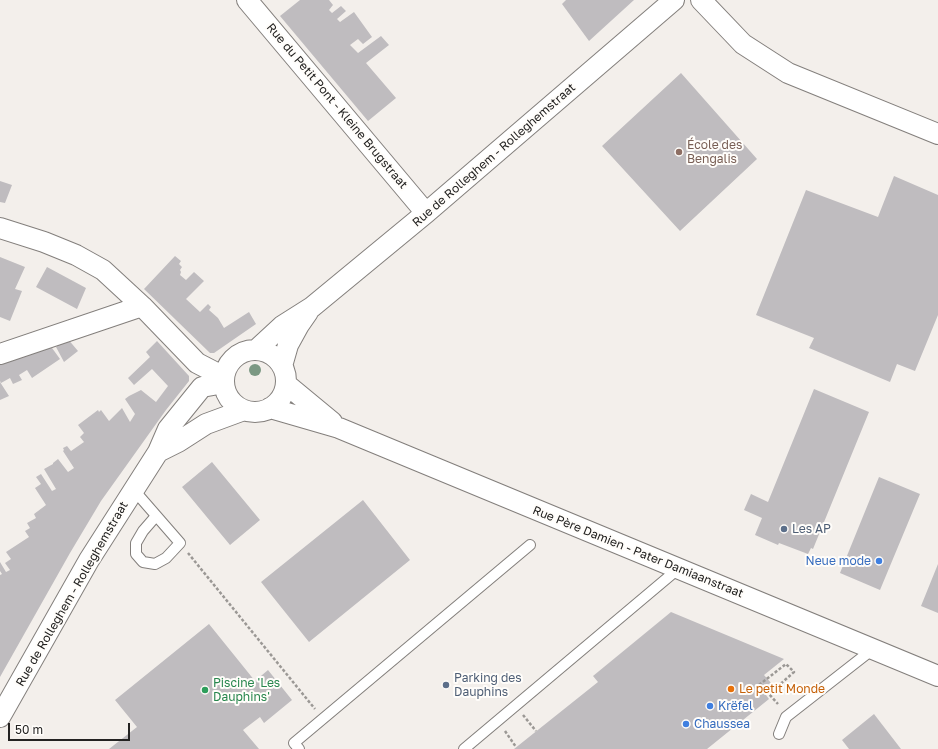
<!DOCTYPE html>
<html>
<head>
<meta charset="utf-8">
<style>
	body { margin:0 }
	#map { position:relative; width:938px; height:749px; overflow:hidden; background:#f3efeb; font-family:"Golos Text",sans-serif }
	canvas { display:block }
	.scale { position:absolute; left:8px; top:723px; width:122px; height:18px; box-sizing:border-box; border:2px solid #232221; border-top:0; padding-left:5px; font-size:12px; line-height:14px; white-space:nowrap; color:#232221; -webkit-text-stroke:3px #fffdfa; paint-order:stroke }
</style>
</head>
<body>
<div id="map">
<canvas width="938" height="749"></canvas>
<div class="scale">50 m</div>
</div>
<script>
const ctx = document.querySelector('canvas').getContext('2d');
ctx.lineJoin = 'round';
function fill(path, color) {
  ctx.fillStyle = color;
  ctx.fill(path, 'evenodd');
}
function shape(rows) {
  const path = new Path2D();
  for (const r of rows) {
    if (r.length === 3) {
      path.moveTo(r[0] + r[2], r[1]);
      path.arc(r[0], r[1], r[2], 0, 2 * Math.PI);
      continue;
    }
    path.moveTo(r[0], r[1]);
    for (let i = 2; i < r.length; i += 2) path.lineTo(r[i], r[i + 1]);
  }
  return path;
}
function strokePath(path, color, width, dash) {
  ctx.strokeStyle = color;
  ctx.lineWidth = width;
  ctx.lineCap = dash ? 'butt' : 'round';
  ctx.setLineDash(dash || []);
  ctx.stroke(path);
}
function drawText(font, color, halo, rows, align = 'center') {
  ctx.font = font + ' "Golos Text",sans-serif';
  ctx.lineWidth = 4;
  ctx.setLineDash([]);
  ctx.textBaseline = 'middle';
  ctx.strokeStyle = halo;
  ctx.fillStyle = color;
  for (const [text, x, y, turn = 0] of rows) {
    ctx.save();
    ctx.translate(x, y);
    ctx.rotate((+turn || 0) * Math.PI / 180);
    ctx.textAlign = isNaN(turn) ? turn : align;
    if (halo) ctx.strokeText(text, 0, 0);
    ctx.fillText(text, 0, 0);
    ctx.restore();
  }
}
fill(shape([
	[300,0,329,0,333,5,329,10,332,13,341,6,346,11,337,19,340,22,354,12,372,37,363,44,358,39,350,45,358,53,381,36,389,45,366,63,396,98,368,121,280,16],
	[566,0,634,0,589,41,562,4],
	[681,73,757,159,680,231,602,146],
	[894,176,938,195,938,315,915,371,897,364,890,382,809,348,814,338,756,315,806,190,878,217],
	[0,181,12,185,5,203,0,202],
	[175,256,181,261,179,264,182,267,180,270,181,272,180,275,186,280,194,272,204,281,186,299,200,312,208,304,211,307,209,310,218,318,224,328,249,312,256,324,214,353,210,353,144,289],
	[0,257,25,267,15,289,22,291,10,321,0,317],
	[47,267,86,288,77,309,36,287],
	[67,338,78,351,64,362,56,347],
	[47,341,60,359,32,378,27,370,19,375,22,380,13,384,10,378,1,383,0,381,0,362,7,358,10,361],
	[157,341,189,376,189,381,166,410,101,501,70,553,0,677,0,575,2,574,0,571,0,562,6,572,10,570,5,563,11,559,6,552,29,537,25,531,30,528,27,523,36,518,34,514,46,505,35,488,41,484,36,477,41,474,52,491,56,489,44,469,53,464,53,463,58,459,68,472,74,468,63,451,64,450,63,448,67,446,71,451,84,442,80,437,84,433,78,425,98,410,99,412,101,410,109,421,122,408,130,422,135,414,125,399,129,396,141,390,156,402,168,386,152,369,134,385,128,378,150,357,146,352],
	[0,382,9,396,0,400],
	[814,389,869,412,813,549,811,548,808,554,779,543,778,545,755,535,762,518,744,510,751,494,768,502],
	[212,462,260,520,230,545,182,487],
	[879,477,920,494,880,590,840,573],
	[363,500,410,560,309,642,261,582],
	[938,564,938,613,921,606],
	[671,612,784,659,764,675,772,684,763,691,769,699,707,749,514,749,598,682,593,676],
	[209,624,255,681,268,670,292,700,264,723,260,717,243,730,259,749,109,749,137,727,115,700],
	[874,714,901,749,849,749,842,740]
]), '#bfbcbf');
const lane = shape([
	[133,489,180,543,166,558,155,564,143,562,136,554,136,543,143,531,156,516],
	[779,734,786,717,873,649],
	[299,749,294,743,530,545],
	[464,749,678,569]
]);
const street = shape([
	[247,0,426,213],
	[701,0,743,44,788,73,938,134],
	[0,228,44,242,76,255,103,270,142,306,197,363,224,377],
	[256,350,282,326,312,307,426,213,674,0],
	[255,381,31],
	[0,354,142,306],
	[282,366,288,345,299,325,308,312],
	[286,384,332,422],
	[270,408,339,428,938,676],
	[158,452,178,442,206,424,244,410],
	[0,717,89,560,158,452,168,429,202,387,224,383]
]);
strokePath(lane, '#837f7c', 12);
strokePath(street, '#837f7c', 22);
strokePath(shape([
	[188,553,315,709],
	[755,688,786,664,794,672,769,694,778,704],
	[523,715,536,731],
	[505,731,516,747]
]), '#9b9895', 2.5, [3, 2]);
strokePath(lane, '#fff', 10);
strokePath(street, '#fff', 20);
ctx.fillStyle = '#7b9883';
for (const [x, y] of [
	[255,370]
]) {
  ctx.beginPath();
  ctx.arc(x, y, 6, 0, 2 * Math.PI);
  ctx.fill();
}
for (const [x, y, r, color] of [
	[679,152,4,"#8d6e63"],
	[784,529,4,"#5c6f8a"],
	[879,561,4,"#3f7fe0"],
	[446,685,4,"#5c6f8a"],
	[731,689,4,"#e8710a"],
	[205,690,4,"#2e9e5b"],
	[710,706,4,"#3f7fe0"],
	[686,724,4,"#3f7fe0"]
]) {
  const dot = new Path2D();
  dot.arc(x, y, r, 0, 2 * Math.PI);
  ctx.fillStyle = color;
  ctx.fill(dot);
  strokePath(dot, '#fffdfa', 1.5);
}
drawText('12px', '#232221', '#fffdfa', [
	["Rue du Petit Pont - Kleine Brugstraat",337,106,50],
	["Rue de Rolleghem - Rolleghemstraat",494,155,-41],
	["Rue Père Damien - Pater Damiaanstraat",638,552,22],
	["Rue de Rolleghem - Rolleghemstraat",72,594,-60]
]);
drawText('12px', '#785e54', '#fffdfa', [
	["École des",687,145],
	["Bengalis",687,159]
], 'left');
drawText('12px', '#4e5e75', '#fffdfa', [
	["Les AP",792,529],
	["Parking des",454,678],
	["Dauphins",454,692]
], 'left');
drawText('12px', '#366cbe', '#fffdfa', [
	["Neue mode",871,561,"right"],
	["Krëfel",718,706],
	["Chaussea",694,724]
], 'left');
drawText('12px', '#27864d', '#fffdfa', [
	["Piscine 'Les",213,683],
	["Dauphins'",213,697]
], 'left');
drawText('12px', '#c56008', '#fffdfa', [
	["Le petit Monde",739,689]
], 'left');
</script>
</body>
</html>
